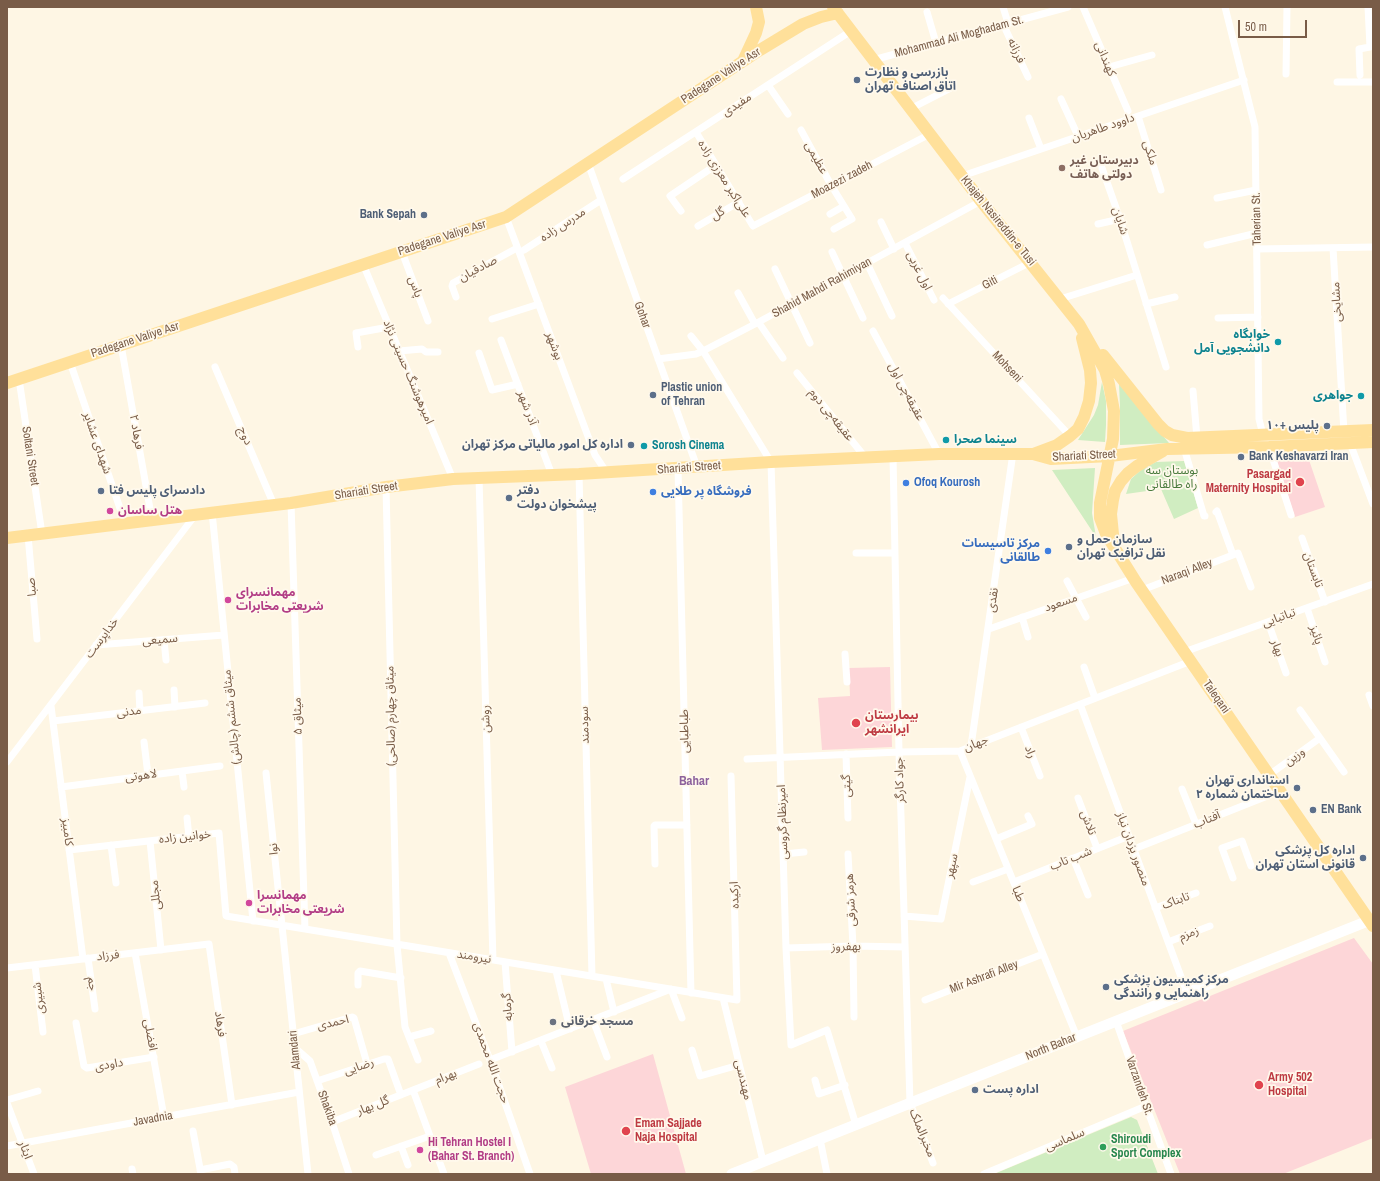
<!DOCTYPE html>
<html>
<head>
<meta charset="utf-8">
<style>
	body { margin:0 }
	#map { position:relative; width:1380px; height:1181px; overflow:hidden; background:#fef6e4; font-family:"Archivo Narrow",sans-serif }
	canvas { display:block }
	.frame { position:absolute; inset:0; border:8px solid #795c47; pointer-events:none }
	.scale { position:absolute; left:1238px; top:20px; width:69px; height:18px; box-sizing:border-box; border:2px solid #795c47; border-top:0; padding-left:5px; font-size:12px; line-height:14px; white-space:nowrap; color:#795c47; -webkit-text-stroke:3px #fff9ec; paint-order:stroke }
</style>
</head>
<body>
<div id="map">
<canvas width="1380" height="1181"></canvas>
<div class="frame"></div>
<div class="scale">50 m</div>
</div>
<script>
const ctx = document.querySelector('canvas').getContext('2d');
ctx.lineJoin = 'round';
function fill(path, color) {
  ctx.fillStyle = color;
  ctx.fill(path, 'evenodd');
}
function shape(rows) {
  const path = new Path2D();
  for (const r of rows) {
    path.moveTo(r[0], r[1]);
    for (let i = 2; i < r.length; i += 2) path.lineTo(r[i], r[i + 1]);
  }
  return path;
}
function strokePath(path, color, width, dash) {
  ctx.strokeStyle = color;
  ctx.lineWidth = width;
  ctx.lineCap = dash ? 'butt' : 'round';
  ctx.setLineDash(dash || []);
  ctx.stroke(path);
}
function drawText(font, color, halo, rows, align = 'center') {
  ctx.font = font + ' "Archivo Narrow","Noto Sans Arabic",sans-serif';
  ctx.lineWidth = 3.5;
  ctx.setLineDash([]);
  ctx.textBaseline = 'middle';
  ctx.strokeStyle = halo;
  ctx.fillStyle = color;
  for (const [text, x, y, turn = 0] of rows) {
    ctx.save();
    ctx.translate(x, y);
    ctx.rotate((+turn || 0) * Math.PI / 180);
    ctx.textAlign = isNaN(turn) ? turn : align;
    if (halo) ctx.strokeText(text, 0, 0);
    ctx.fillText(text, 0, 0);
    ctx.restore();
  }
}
fill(shape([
	[1308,457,1325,507,1295,517,1276,458],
	[890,667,892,747,822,750,818,698,850,696,849,668],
	[1354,938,1373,964,1373,1138,1283,1174,1180,1174,1123,1031],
	[653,1054,686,1174,591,1174,565,1087]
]), '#fdd6d8');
fill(shape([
	[1102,382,1106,401,1106,425,1105,442,1078,440,1094,415,1098,405],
	[1119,384,1169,443,1120,445,1120,406],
	[1184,461,1198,508,1174,519,1161,489,1126,494,1131,479,1142,469,1156,462],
	[1095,468,1092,513,1096,537,1052,470],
	[1131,1117,1137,1120,1158,1174,994,1174]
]), '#d0edc1');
strokePath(shape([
	[1003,7,1008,23],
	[1083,7,1128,111],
	[1225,7,1255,127,1259,419,1263,435],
	[927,12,936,43],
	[1003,24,1028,77],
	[873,60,1068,7],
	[1109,67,1152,55],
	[1286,74,1287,7],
	[1360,75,1359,49,1370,47,1368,7],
	[1337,82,1373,82],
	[768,85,788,114],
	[1061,99,1078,136],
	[910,109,949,89],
	[1138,116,1161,190],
	[1029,118,1041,149],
	[801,130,831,185,852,219,834,229],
	[696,132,753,226,930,134],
	[588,163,697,467],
	[1102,168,1120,219,1166,367],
	[962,176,1244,80],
	[623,179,851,31],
	[1217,198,1256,190],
	[681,211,670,196,716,165],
	[830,214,844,206],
	[506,217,595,455,607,473],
	[881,222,894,249],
	[1098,224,1120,219],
	[698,226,739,202],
	[905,243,934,300],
	[1207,245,1257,233],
	[1333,248,1344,432],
	[1257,249,1373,247],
	[524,250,601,200],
	[402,252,428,321],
	[832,252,863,318],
	[867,263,892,316],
	[363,264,453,479],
	[775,269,810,343],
	[738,293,755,324],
	[456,297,452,286,453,283,517,248],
	[943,298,1070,436],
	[1060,299,1137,275],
	[948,304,1031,262],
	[1146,304,1175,297],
	[1218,318,1258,317],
	[492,319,539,304],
	[759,323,783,358],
	[873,331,939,454],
	[691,336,703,351,771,462,786,948,791,1045,827,1030,856,1125],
	[501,340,552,475],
	[121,345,152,520],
	[358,347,356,333,389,327],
	[399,351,422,349,426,352,438,352],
	[479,353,492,390,518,384],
	[658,359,696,354,703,351,755,324,981,201],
	[70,362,125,523],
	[215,367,274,505],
	[797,373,865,457],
	[19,379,42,534],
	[1193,391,1197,438],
	[1350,443,1373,504],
	[1269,447,1291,515],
	[1184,448,1204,516,1205,516],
	[893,456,899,752,910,1103,933,1163],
	[678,469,691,993],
	[579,474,592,976],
	[479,478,493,960],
	[386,487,397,945,405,1027,418,1060],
	[291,503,305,929],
	[212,512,253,921],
	[1216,512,1217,511,1233,555],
	[28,535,37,639],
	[1302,538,1325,602],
	[856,553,894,553],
	[1067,581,1086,617],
	[1142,590,1238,553,1251,587],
	[1307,608,1325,662],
	[1022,617,1028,637],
	[1268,622,1286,673],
	[989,629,1134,578],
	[164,640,166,660],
	[96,645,224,635],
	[1184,652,1373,584],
	[845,654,847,682],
	[1084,667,1095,698],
	[174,690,175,707],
	[139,693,140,711],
	[1369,695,1373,706],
	[1080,704,1187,993],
	[51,706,83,959],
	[1300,710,1320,738],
	[53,721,205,703],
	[1021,727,1040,776],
	[144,742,148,775],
	[971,746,1013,453],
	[960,751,1077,1037],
	[846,754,848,818],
	[747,759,899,752,960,751,1191,661],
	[7,762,196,514],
	[182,771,184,787],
	[266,773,308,1174],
	[1269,775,1320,738,1344,772],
	[61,787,220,766],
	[1182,789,1196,824],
	[1078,798,1097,848],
	[187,818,189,837],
	[996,839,1032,824,1028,816],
	[150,841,161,950],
	[111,845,116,883],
	[1134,849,1280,791],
	[69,850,219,833,226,916,737,1000,731,776],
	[784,854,804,852],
	[848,854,853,946,854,1017],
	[1073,858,1088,895],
	[655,864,654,826,655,825,687,825],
	[1233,878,1222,848,1242,841,1251,866],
	[973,882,1008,869],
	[1014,882,1129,836],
	[1155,908,1196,893],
	[904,916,941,919,970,777],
	[1168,942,1210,926],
	[786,948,853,946,905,947],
	[135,953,164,1117],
	[449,953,490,1060,530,1174],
	[88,958,95,1009],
	[505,962,512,1052],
	[35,965,43,1032],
	[7,968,209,944,232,1105],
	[556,971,570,1029],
	[606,979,614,1012],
	[358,985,358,973,360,971,401,978],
	[723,998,763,1161],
	[925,1000,1043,954],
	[593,1020,607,1057],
	[1116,1021,1146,1106,1171,1174],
	[76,1023,84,1066,87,1068,154,1057],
	[293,1034,352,1017,354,1018,366,1060],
	[409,1037,431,1031],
	[541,1041,552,1068],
	[295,1048,310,1061,332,1122,349,1174],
	[692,1050,700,1076,739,1065],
	[490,1060,671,989,682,1018],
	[815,1080,819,1094,845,1085],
	[317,1081,384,1059,388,1059,401,1095],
	[413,1090,444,1174],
	[7,1100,38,1091],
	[7,1103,34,1174],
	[332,1122,479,1064],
	[193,1131,201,1174],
	[820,1139,827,1174],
	[7,1146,299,1092],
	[401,1146,408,1165],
	[376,1155,430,1136],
	[132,1169,133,1174],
	[200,1170,230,1164,234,1167,235,1174],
	[984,1174,1146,1106]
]), '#fff', 7);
strokePath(shape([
	[732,1174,1373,919]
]), '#fff', 11);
strokePath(shape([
	[833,7,981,201,1079,324,1105,370,1109,384,1114,411,1113,439,1100,503,1100,518,1106,534,1136,582,1373,926],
	[743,61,756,33,759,22,756,7],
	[1103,355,1158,424,1165,431,1172,435,1187,438,1373,430],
	[7,383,506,217,760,50,803,24,821,17,838,13],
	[1033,454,1057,445,1070,436,1078,429,1084,417,1089,401,1091,383,1090,370,1082,338],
	[7,538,291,503,386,487,453,479,579,474,771,462,939,454,1033,454,1051,459,1110,456,1167,449,1269,447,1373,442],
	[1114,544,1111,514,1113,500,1115,491,1121,481,1128,473,1137,466,1163,451]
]), '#ffe09a', 12);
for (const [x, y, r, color] of [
	[857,80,4,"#5c6f8a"],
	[1062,168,4,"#8d6e63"],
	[424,215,4,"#5c6f8a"],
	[1278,342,4,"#0f9aa8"],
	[653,395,4,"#5c6f8a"],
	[1361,396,4,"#0f9aa8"],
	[1327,426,4,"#5c6f8a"],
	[946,440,4,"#0f9aa8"],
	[631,445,4,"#5c6f8a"],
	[644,446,4,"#0f9aa8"],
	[1241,457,4,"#5c6f8a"],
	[1300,482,5,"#e0444e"],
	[906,483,4,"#3f7fe0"],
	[101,491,4,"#5c6f8a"],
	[653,492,4,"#3f7fe0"],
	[509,498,4,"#5c6f8a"],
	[110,511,4,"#d1479c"],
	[1069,547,4,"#5c6f8a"],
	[1048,551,4,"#3f7fe0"],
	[228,600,4,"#d1479c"],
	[856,723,5,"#e0444e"],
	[1297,788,4,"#5c6f8a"],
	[1313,810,4,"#5c6f8a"],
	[1363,858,4,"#5c6f8a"],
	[249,903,4,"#d1479c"],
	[1106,987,4,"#5c6f8a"],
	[553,1022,4,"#6b7280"],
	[1259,1085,5,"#e0444e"],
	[975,1090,4,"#5c6f8a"],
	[626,1131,5,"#e0444e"],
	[1103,1147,4,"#2e9e5b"],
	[420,1150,4,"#d1479c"]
]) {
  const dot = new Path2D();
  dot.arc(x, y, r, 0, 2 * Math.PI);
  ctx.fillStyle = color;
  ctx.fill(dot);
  strokePath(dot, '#fff9ec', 1.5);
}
drawText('12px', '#795c47', '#fff9ec', [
	["Mohammad Ali Moghadam St.",959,37,-15],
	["فرزانه",1016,51,65],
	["کهندانی",1105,59,67],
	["Padegane Valiye Asr",721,76,-33],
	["مفیدی",737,105,-33],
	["داوود طاهریان",1103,128,-19],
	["ملکی",1150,153,73],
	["عظیمی",816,158,61],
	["علی‌اکبر معززی زاده",724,179,58],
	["Moazezi zadeh",842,180,-28],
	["گل",718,214,-30],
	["Taherian St.",1257,219,-91],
	["Khajeh Nasireddin-e Tusi",998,221,51],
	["شایان",1120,221,72],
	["مدرس زاده",563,225,-33],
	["Padegane Valiye Asr",442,238,-18],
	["صادقیان",478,269,-28],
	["اول غربی",919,271,63],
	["Giti",990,283,-27],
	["پاس",415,287,69],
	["Shahid Mahdi Rahimiyan",822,288,-29],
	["مشایخی",1337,302,-93],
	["Gohar",642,315,70],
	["Padegane Valiye Asr",135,340,-18],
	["بوشهر",554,346,70],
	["Mohseni",1007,367,47],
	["امیرهوشنگ حسینی نژاد",408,372,67],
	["عقیقه‌چی اول",906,392,62],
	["آذر شهر",527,408,70],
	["عقیقه‌چی دوم",831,415,51],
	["فرهاد ۲",136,432,80],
	["دوج",245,436,67],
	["شهدای عشایر",97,443,71],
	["Soltani Street",30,456,81],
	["Shariati Street",1084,456,-3],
	["Shariati Street",689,468,-4],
	["Shariati Street",366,491,-9],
	["تابستان",1313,570,70],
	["Naraqi Alley",1187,572,-21],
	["صبا",32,587,-95],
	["نقدی",993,600,-82],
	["مسعود",1061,603,-19],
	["تباتبایی",1279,618,-20],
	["پائیز",1316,635,72],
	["خداپرست",102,638,-53],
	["سمیعی",160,640,-5],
	["بهار",1277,648,70],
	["Taleqani",1216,697,55],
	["مدنی",129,712,-7],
	["میثاق ۵",298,716,-92],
	["میثاق چهارم (صالحی)",391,716,-91],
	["میثاق ششم (چالش)",232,717,-96],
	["روشن",486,719,-92],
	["سودمند",585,725,-92],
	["طباطبایی",685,731,-91],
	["جهان",976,744,-21],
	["راد",1030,752,69],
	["وزین",1295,757,-36],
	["لاهوتی",141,776,-7],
	["جواد کارگر",900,780,-92],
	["گیتی",847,786,-91],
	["آفتاب",1207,820,-22],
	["امیرنظام گروسی",783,822,-92],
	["تلاش",1088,823,69],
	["کامبیز",67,832,83],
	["خوانین زاده",185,837,-6],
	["نوا",274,849,-96],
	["منصور یزدان نیاز",1133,849,70],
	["شب تاب",1071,859,-22],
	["سپهر",952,866,-78],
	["طبا",1018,894,68],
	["مجللی",156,895,-96],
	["ارکیده",735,895,-92],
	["هرمز شرقی",851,900,-93],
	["تابناک",1176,901,-20],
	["زمزم",1189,934,-21],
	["بهفروز",846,947,-1],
	["فرزاد",108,956,-7],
	["نیرومند",474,957,9],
	["Mir Ashrafi Alley",984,977,-21],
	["جم",92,984,83],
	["شبیری",39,998,-97],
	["گرمابه",508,1007,-94],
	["احمدی",333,1023,-13],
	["فرهاد",220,1024,82],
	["افضلی",150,1035,80],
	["North Bahar",1051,1047,-22],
	["Alamdari",295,1050,-96],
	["حجت الله محمدی",491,1063,70],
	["داودی",109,1065,-10],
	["رضایی",359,1067,-19],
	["بهرام",446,1077,-21],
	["مهندسی",743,1080,76],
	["Varzandeh St.",1139,1086,71],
	["گل بهار",373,1106,-21],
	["Shakiba",327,1108,70],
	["Javadnia",153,1119,-10],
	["مخبرالملک",922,1133,68],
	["سلماسی",1065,1140,-23],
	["ایثار",25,1150,69]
]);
drawText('bold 12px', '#4e5e75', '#fff9ec', [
	["بازرسی و نظارت",865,73],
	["اتاق اصناف تهران",865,87],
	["Bank Sepah",416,215,"right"],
	["Plastic union",661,388],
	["of Tehran",661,402],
	["پلیس +۱۰",1319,426,"right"],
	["اداره کل امور مالیاتی مرکز تهران",623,445,"right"],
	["Bank Keshavarzi Iran",1249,457],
	["دادسرای پلیس فتا",109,491],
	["دفتر",517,491],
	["پیشخوان دولت",517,505],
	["سازمان حمل و",1077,540],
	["نقل ترافیک تهران",1077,554],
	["استانداری تهران",1289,781,"right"],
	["ساختمان شماره ۲",1289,795,"right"],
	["EN Bank",1321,810],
	["اداره کل پزشکی",1355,851,"right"],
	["قانونی استان تهران",1355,865,"right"],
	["مرکز کمیسیون پزشکی",1114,980],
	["راهنمایی و رانندگی",1114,994],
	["اداره پست",983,1090]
], 'left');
drawText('bold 12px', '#785e54', '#fff9ec', [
	["دبیرستان غیر",1070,161],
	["دولتی هاتف",1070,175]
], 'left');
drawText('bold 12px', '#0d838f', '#fff9ec', [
	["خوابگاه",1270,335],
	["دانشجویی آمل",1270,349],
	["جواهری",1353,396],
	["سینما صحرا",954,440,"left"],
	["Sorosh Cinema",652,446,"left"]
], 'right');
drawText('12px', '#497a3c', '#fff9ec', [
	["بوستان سه",1172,471],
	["راه طالقانی",1172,485]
]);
drawText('bold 12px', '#be3a42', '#fff9ec', [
	["Pasargad",1291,475,"right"],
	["Maternity Hospital",1291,489,"right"],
	["بیمارستان",865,716],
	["ایرانشهر",865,730],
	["Army 502",1268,1078],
	["Hospital",1268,1092],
	["Emam Sajjade",635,1124],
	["Naja Hospital",635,1138]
], 'left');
drawText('bold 12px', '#366cbe', '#fff9ec', [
	["Ofoq Kourosh",914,483],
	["فروشگاه پر طلایی",661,492],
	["مرکز تاسیسات",1040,544,"right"],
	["طالقانی",1040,558,"right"]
], 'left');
drawText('bold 12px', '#b23c85', '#fff9ec', [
	["هتل ساسان",118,511],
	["مهمانسرای",236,593],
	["شریعتی مخابرات",236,607],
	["مهمانسرا",257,896],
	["شریعتی مخابرات",257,910],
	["Hi Tehran Hostel I",428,1143],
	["(Bahar St. Branch)",428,1157]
], 'left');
drawText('bold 12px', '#5b616d', '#fff9ec', [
	["مسجد خرقانی",561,1022]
], 'left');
drawText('bold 12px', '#27864d', '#fff9ec', [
	["Shiroudi",1111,1140],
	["Sport Complex",1111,1154]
], 'left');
drawText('bold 13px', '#8d629d', '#fff9ec', [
	["Bahar",694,782]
]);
</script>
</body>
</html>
